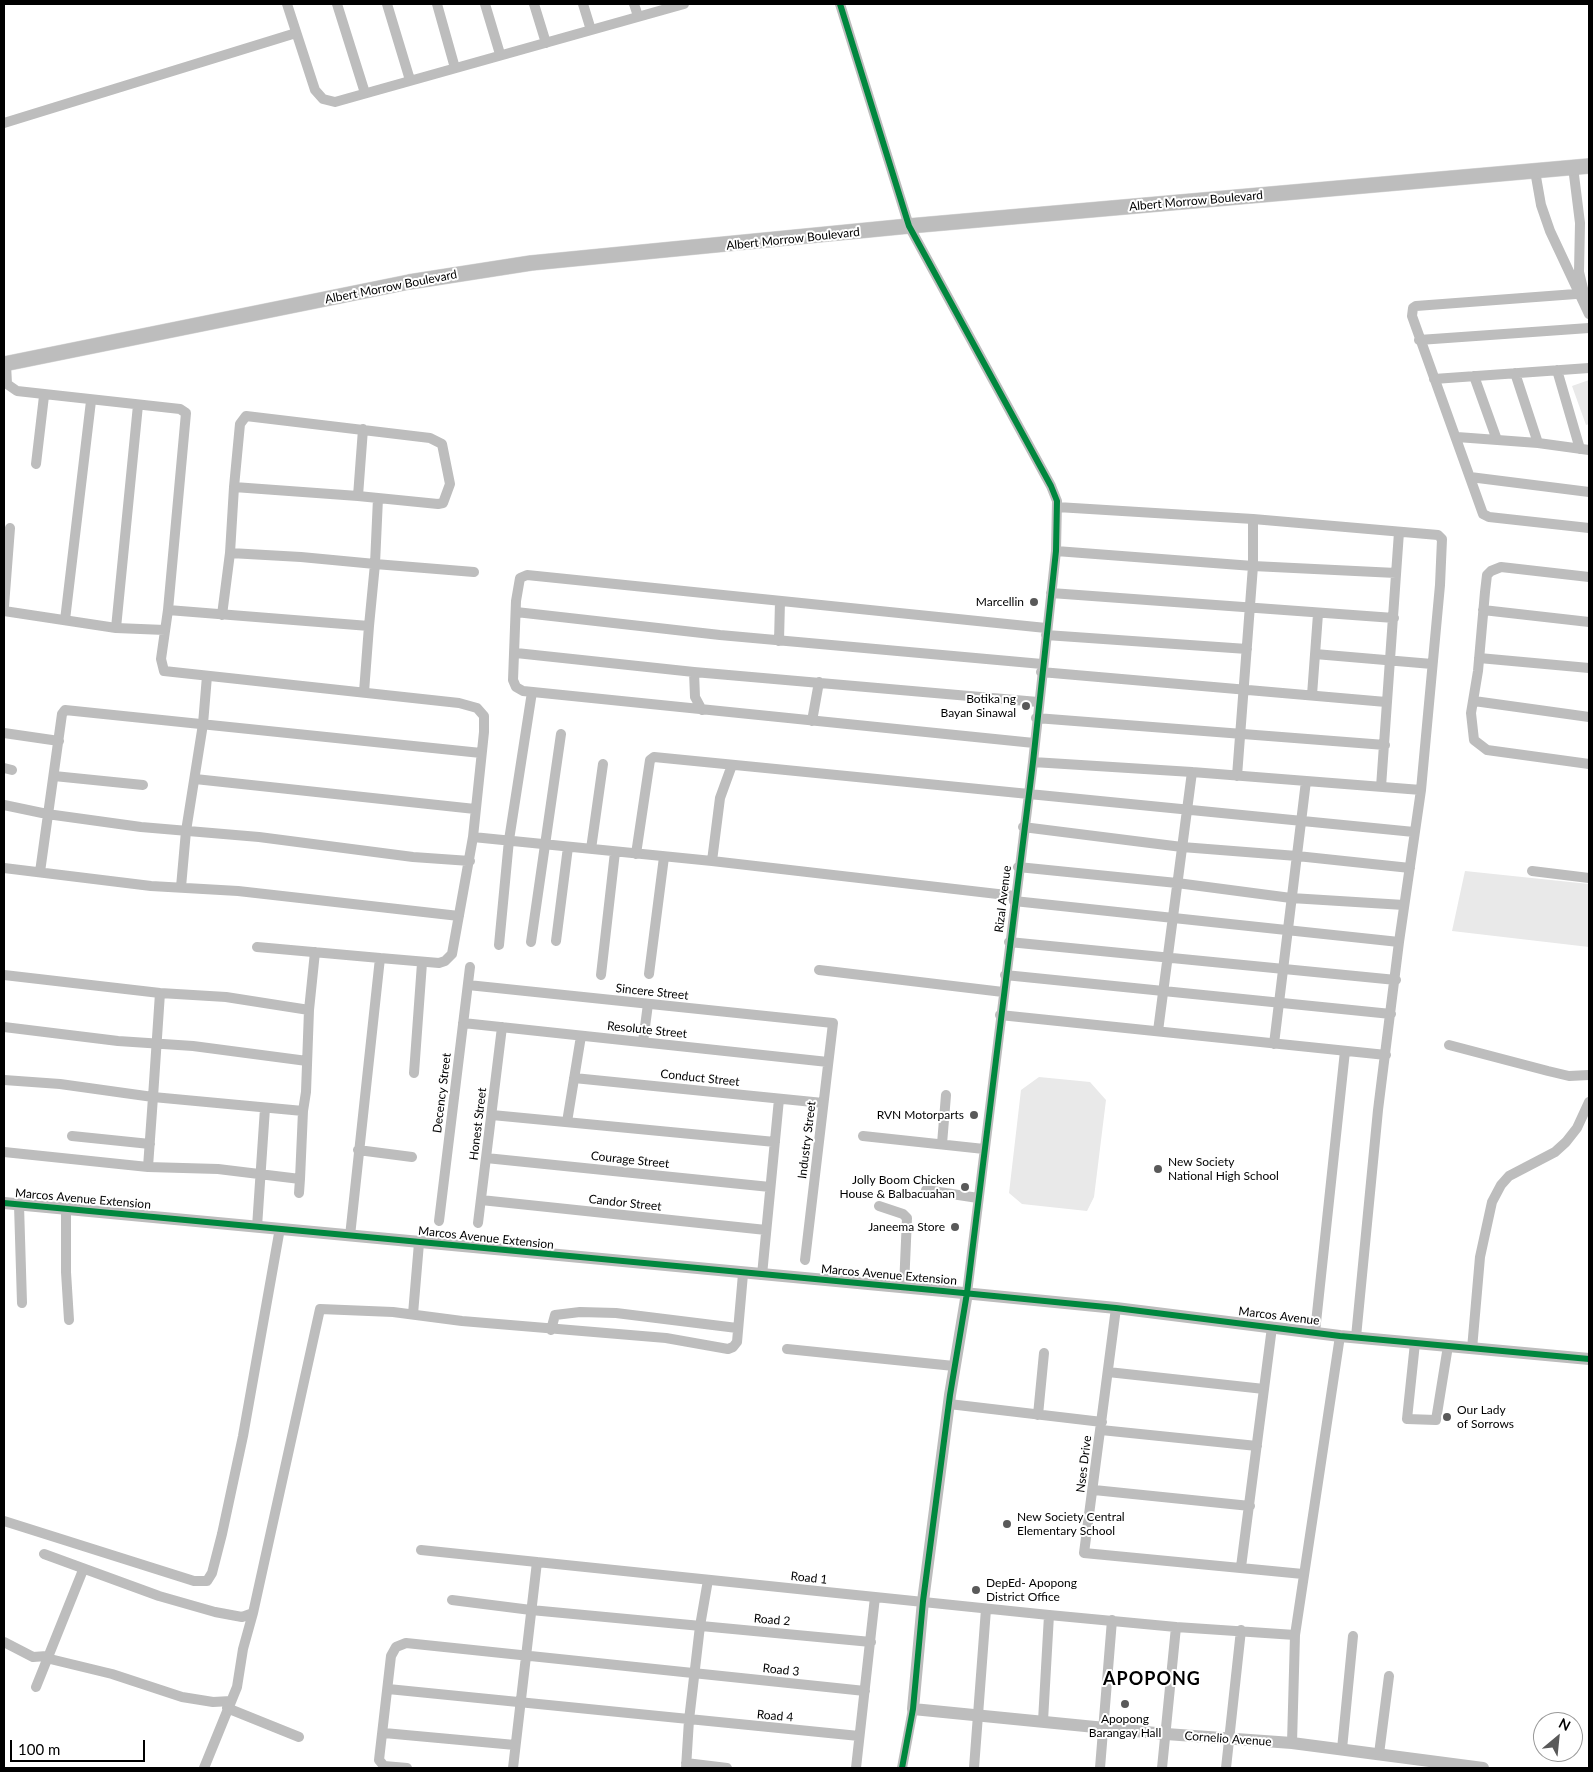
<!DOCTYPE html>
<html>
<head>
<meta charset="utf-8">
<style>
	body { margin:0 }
	#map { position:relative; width:1593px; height:1772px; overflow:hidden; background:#fff; font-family:Lato,sans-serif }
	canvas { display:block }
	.frame { position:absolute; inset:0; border:5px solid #000; pointer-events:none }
	.north { position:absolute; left:1533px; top:1712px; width:50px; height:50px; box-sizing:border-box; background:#fff; border:1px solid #999; border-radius:50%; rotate:28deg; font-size:14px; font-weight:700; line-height:20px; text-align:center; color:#000 }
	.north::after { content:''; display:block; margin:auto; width:18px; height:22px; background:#595959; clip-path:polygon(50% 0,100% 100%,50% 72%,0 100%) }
	.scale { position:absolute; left:10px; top:1740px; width:135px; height:22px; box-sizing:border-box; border:2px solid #000; border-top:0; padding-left:6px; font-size:15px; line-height:18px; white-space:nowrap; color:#000; -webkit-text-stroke:4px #fff; paint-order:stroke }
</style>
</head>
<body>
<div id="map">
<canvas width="1593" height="1772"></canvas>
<div class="frame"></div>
<div class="north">N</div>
<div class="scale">100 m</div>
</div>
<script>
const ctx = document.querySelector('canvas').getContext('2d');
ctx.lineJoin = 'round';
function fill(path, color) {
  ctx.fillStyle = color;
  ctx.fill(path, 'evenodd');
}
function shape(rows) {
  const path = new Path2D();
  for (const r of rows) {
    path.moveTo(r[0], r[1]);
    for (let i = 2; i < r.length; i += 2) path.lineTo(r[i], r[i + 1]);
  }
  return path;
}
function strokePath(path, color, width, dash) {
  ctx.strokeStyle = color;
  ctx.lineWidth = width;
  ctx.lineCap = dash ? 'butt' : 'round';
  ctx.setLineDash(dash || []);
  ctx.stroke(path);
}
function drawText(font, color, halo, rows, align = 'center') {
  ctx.font = font + ' Lato,sans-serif';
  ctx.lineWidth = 4;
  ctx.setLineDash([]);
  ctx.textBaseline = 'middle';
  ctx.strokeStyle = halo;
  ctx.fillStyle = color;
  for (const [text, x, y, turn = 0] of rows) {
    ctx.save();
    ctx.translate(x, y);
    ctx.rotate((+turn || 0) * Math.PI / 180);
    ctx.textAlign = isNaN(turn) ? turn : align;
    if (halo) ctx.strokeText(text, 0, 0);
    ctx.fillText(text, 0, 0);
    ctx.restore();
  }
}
fill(shape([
	[1589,380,1589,424,1586,425,1572,386],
	[1465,871,1589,884,1589,947,1452,931],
	[1039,1077,1090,1082,1106,1100,1094,1197,1087,1211,1022,1204,1009,1193,1021,1090]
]), '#e9e9e9');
const primary = shape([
	[4,364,409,282,531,263,909,226,1589,166]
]);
strokePath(primary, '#dbdbdb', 16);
strokePath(shape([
	[287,4,315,90,323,99,335,102,684,4],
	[337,4,365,93],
	[387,4,410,80],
	[437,4,455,68],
	[485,4,500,54],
	[534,4,546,43],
	[583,4,591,30],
	[634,4,638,16],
	[840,4,909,226,1051,486,1057,501,1056,551,1033,762,967,1293],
	[4,123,296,33],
	[1573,167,1580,223,1579,272,1585,297],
	[1535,171,1541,205,1550,231,1589,314],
	[1589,293,1416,306,1413,308,1412,316,1483,514,1489,517,1589,528],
	[1419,340,1589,328],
	[6,364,7,384,17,391,180,409,186,413,168,610,161,659,164,671,459,703,477,708,484,716,484,732,473,837,452,954,445,961,439,963,380,958,350,1236],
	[1557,370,1580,449],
	[1515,373,1538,443],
	[1474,376,1497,440],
	[1434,379,1589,368],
	[1457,437,1538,443,1589,450],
	[36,464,44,396],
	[1470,477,1589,492],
	[234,487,240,424,246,416,430,438,442,444,450,484,443,503,438,504,378,498],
	[358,496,363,429],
	[1057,507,1253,519,1438,535,1442,539,1440,585,1421,790,1399,942,1378,1110,1356,1337],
	[1056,551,1253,566,1396,573],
	[230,553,234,487,358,496,378,498,375,564,474,572],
	[1589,577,1501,567,1491,571,1487,575,1485,592,1478,671,1471,713,1474,740,1487,750,1589,764],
	[1051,593,1394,618],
	[4,606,10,528],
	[168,610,369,626,364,692],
	[1483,610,1589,622],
	[4,611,116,628,165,630],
	[516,612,720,635,1042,664],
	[222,615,230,553,301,557,375,564,369,626],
	[65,620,91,401],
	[116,628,138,405],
	[1046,635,1247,649],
	[779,641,780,601],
	[516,653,694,672,1038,702],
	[1315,654,1432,664],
	[1479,658,1589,668],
	[694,672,695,697,702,710],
	[1041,672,1386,702],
	[1312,695,1318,614],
	[1474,701,1589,717],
	[1036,718,1385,745],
	[812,721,819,682],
	[4,733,59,741],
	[1034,743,523,691,516,687,513,680,516,601,520,578,527,575,1046,628],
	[1033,762,1192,772,1421,790],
	[4,768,12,770],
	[54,776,143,785],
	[1237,776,1253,566,1253,519],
	[195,779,475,809],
	[1381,787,1399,532],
	[4,805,47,814,141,827,259,837,413,857,470,861],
	[1023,827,1182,847,1297,856,1410,868],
	[473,837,712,861,1015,896],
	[591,849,603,764],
	[636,854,650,760,654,757,1414,832],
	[712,861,720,798,732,765],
	[1018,867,1177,883,1291,898,1404,905],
	[4,868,151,886,238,891,459,916],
	[1532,871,1589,878],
	[40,872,62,714,65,710,481,753],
	[181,887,186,831,203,724,207,676],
	[1014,901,1399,942],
	[556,941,568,847],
	[531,942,561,734],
	[1009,942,1396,980],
	[499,945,509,840,532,692],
	[257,947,380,958],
	[819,970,1003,992],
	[649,974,664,857],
	[4,975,160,993,226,997,309,1010],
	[601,975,615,852],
	[1005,975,1391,1014],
	[468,985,833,1023,805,1260],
	[1000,1015,1386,1055],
	[463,1023,828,1062],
	[4,1027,118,1041,193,1046,307,1061],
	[1158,1031,1192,772],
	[643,1042,648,1004],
	[1274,1044,1306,781],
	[1449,1045,1548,1071,1569,1076,1589,1075],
	[414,1073,422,963],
	[574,1078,823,1103],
	[4,1080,60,1084,153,1097,160,993],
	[303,1111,300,1179,218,1169,148,1167,153,1097,303,1111,306,1092,309,1010,315,952],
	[492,1115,775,1142],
	[567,1122,581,1036],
	[72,1136,150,1144],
	[863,1136,984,1149],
	[942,1144,946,1095],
	[358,1150,412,1157],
	[4,1152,148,1167],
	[486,1158,770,1187],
	[926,1190,978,1198],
	[299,1193,300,1179],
	[481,1200,766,1230],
	[19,1205,22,1303],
	[879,1206,903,1214,907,1218,904,1287],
	[66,1209,66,1272,69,1320],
	[439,1221,470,967],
	[478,1223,502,1027],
	[257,1227,265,1108],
	[762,1275,779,1099],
	[1116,1308,1084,1553,1303,1574],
	[413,1314,419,1243],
	[551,1330,555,1315,580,1312,616,1313,737,1328],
	[1315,1332,1345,1051],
	[1415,1343,1407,1419,1436,1420,1448,1346],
	[787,1349,954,1366],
	[1472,1349,1480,1257,1492,1202,1501,1185,1509,1176,1555,1152,1566,1142,1577,1128,1589,1102],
	[1108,1372,1264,1389],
	[949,1404,1102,1422],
	[1038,1415,1044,1353],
	[1101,1430,1257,1446],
	[1094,1490,1250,1506],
	[4,1521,194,1581,207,1581,212,1573,222,1534,243,1436,280,1228],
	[421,1550,1049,1615,1176,1627,1295,1635],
	[44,1554,159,1596,215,1612,242,1617,253,1613,320,1309,393,1312,462,1321,666,1338,728,1349,733,1347,737,1342,743,1274],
	[1241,1567,1272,1327],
	[452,1600,531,1610,871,1642],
	[4,1642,33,1657,47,1656],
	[46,1658,112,1674,182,1697,213,1702,231,1701],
	[36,1687,83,1570],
	[388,1689,859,1736],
	[227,1708,299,1737],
	[1043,1721,1049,1615],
	[384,1733,515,1745],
	[1292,1743,1295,1635,1340,1336],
	[1342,1749,1353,1636],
	[1379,1754,1389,1676],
	[686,1763,727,1768],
	[204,1768,237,1687,243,1649,253,1613],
	[407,1768,384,1766,379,1760,391,1656,396,1647,406,1643,865,1691],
	[513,1768,537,1562],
	[686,1768,689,1720,700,1626,708,1580],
	[856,1768,875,1597],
	[902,1768,913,1709],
	[974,1768,986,1609],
	[1100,1768,1112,1620],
	[1162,1768,1176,1627],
	[1226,1768,1241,1630]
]), '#bdbdbd', 10);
strokePath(shape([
	[4,1203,943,1291,1116,1308,1340,1336,1589,1359],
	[967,1293,950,1395,923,1601,913,1709,1166,1734,1292,1743,1483,1768]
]), '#bdbdbd', 12);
strokePath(primary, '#bdbdbd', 15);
strokePath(shape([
	[840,4,909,226,1051,486,1057,501,1056,551,1033,762,967,1293,950,1395,923,1601,913,1709,902,1768],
	[4,1203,943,1291,1116,1308,1340,1336,1589,1359]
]), '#00873e', 6);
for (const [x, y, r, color] of [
	[1034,602,5,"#595959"],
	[1026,706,5,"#595959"],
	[974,1115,5,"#595959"],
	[1158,1169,5,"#595959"],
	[965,1187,5,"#595959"],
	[955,1227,5,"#595959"],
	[1447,1417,5,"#595959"],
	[1007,1524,5,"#595959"],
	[976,1590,5,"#595959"],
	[1125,1704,5,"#595959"]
]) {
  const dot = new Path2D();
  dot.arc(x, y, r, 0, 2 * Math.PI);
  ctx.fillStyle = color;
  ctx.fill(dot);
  strokePath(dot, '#fff', 2);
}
drawText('12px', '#000', '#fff', [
	["Albert Morrow Boulevard",1196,201,-5],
	["Albert Morrow Boulevard",793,239,-6],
	["Albert Morrow Boulevard",391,287,-11],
	["Rizal Avenue",1003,899,-83],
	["Sincere Street",652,992,6],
	["Resolute Street",647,1030,6],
	["Conduct Street",700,1078,6],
	["Decency Street",442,1093,-83],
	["Honest Street",478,1124,-83],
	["Industry Street",807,1140,-83],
	["Courage Street",630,1160,6],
	["Marcos Avenue Extension",83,1199,5],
	["Candor Street",625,1203,6],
	["Marcos Avenue Extension",486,1238,6],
	["Marcos Avenue Extension",889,1275,5],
	["Marcos Avenue",1279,1316,7],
	["Nses Drive",1084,1464,-83],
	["Road 1",809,1578,6],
	["Road 2",772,1620,5],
	["Road 3",781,1670,6],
	["Road 4",775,1716,5],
	["Cornelio Avenue",1228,1739,4]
]);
drawText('12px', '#000', '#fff', [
	["Marcellin",1024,602],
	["Botika ng",1016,699],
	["Bayan Sinawal",1016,713],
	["RVN Motorparts",964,1115],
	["New Society",1168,1162,"left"],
	["National High School",1168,1176,"left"],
	["Jolly Boom Chicken",955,1180],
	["House & Balbacuahan",955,1194],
	["Janeema Store",945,1227],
	["Our Lady",1457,1410,"left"],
	["of Sorrows",1457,1424,"left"],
	["New Society Central",1017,1517,"left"],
	["Elementary School",1017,1531,"left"],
	["DepEd- Apopong",986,1583,"left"],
	["District Office",986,1597,"left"],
	["Apopong",1125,1719,"center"],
	["Barangay Hall",1125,1733,"center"]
], 'right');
ctx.letterSpacing = '1px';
drawText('bold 18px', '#000', '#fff', [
	["APOPONG",1152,1679]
]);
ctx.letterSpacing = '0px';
</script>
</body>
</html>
